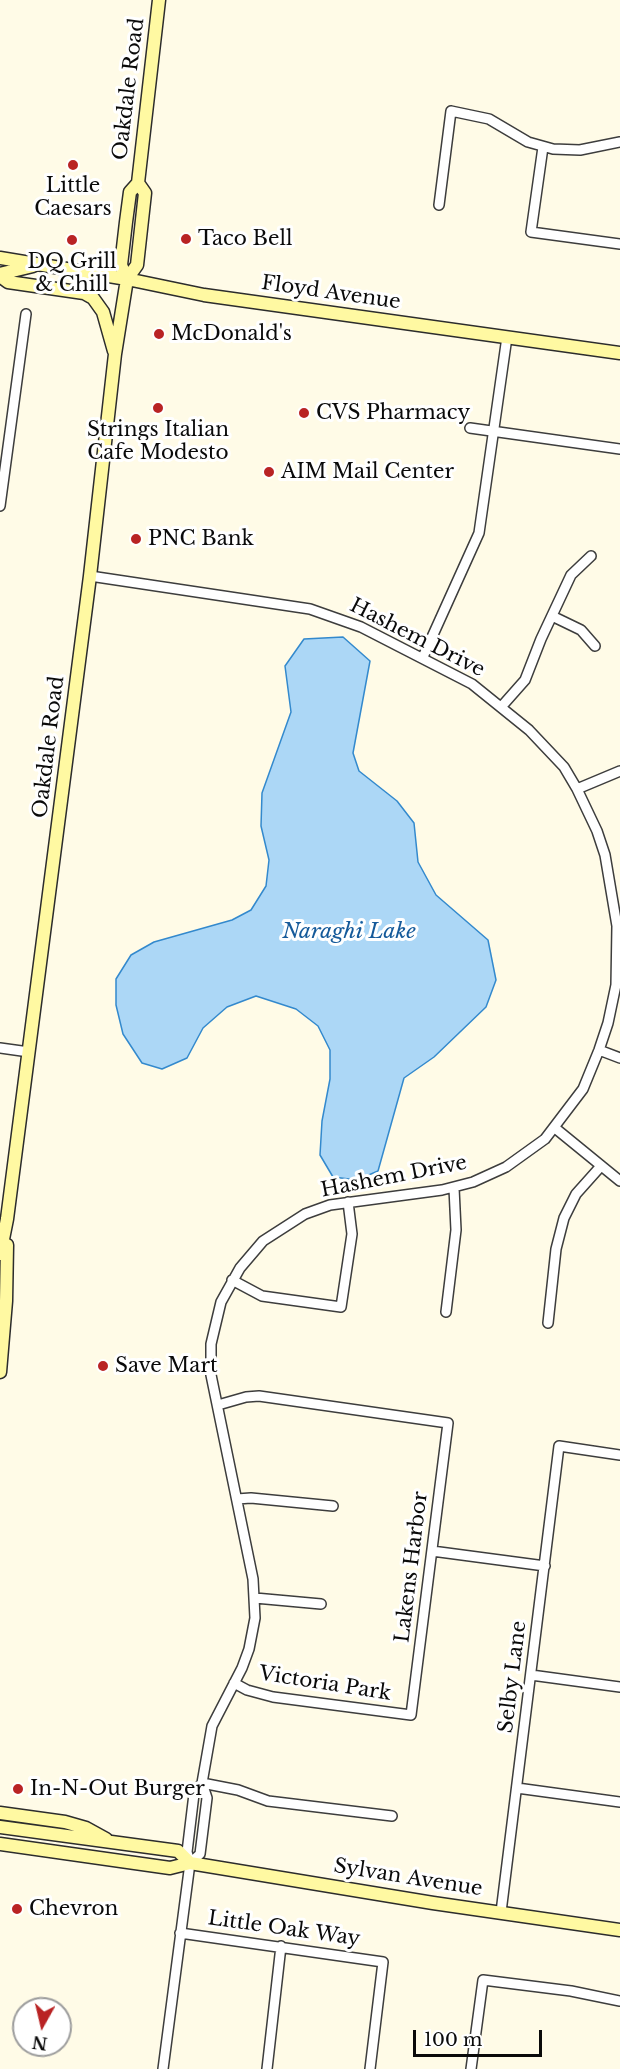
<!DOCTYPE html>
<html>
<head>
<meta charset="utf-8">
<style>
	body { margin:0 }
	#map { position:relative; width:620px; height:2069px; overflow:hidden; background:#fffbe7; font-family:"Libre Baskerville",serif }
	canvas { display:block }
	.north { position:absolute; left:12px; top:1997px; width:60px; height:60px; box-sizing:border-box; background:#fff; border:2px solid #9d9d9d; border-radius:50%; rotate:188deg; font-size:16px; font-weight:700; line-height:24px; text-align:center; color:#0a0a0a }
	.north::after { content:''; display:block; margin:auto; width:21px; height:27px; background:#b92324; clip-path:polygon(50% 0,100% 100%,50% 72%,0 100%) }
	.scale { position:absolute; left:413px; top:2030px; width:129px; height:27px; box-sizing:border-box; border:3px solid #0a0a0a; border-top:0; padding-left:8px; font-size:18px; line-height:21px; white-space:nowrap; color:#0a0a0a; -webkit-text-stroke:4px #fff; paint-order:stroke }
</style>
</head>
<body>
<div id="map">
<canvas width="620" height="2069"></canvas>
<div class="north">N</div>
<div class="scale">100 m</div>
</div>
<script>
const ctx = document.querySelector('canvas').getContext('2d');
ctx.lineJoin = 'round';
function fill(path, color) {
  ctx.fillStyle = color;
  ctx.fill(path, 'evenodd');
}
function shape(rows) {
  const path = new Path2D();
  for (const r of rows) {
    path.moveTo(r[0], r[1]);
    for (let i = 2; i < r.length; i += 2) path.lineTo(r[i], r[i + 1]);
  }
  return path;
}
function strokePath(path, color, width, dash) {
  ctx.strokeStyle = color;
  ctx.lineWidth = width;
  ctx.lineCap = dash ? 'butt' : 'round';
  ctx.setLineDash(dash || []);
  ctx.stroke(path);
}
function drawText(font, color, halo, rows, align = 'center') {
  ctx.font = font + ' "Libre Baskerville",serif';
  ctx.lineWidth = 6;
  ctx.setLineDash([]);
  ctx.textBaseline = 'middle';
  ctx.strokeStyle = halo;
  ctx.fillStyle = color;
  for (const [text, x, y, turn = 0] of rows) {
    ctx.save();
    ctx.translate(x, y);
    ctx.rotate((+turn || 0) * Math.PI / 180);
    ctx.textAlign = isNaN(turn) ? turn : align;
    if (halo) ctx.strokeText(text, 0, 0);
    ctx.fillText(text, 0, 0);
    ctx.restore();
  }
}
const water = shape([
	[343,637,370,661,353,753,359,771,397,801,414,823,418,862,436,895,488,940,496,980,486,1007,434,1057,404,1078,378,1171,357,1180,333,1177,320,1155,322,1121,330,1079,330,1050,318,1026,296,1009,256,996,227,1007,203,1028,187,1058,162,1069,142,1063,123,1034,116,1005,116,979,131,955,154,942,232,920,251,910,266,886,269,860,261,826,262,793,291,712,285,666,304,639,343,637]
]);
fill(water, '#acd7f6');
strokePath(water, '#3389cd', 1.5);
const street = shape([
	[543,147,531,232,620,244],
	[439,205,451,111,489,119,528,142,553,149,580,150,620,142],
	[470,428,620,449],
	[0,506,26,314],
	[90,576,310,609,361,627,472,684,529,730,564,767,577,789,597,831,605,855,617,926,616,985,608,1023,599,1050,583,1089,545,1139,506,1167,473,1182,442,1190,330,1205,305,1214,263,1241,240,1268,221,1302,211,1344,211,1375,253,1579,255,1618,249,1649,242,1668,212,1726,202,1783,194,1794,187,1852,190,1863,163,2069],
	[552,616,581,630,595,646],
	[423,657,479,533,507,337],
	[502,706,525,680,541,639,571,575,591,556],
	[577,789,620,771],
	[0,1048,29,1052],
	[599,1050,620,1058],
	[555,1128,620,1181],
	[232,1280,262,1296,341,1307,352,1234,348,1202],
	[446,1312,456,1230,454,1188],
	[548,1323,556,1249,564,1218,576,1194,601,1166],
	[218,1405,246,1397,259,1396,448,1423,411,1715,273,1697,247,1690,234,1683],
	[237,1499,251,1498,333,1506],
	[432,1551,545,1566],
	[255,1598,321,1604],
	[531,1675,620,1687],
	[202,1783,238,1790,268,1801,392,1816],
	[517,1788,620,1802],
	[190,1863,200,1854,207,1798,202,1783],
	[501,1912,559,1446,620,1455],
	[180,1933,383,1962,370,2069],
	[267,2069,281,1946],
	[471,2069,483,1980,571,1991,620,2001]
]);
const secondary = shape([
	[0,258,127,279,204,295,620,353],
	[0,274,33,266],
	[0,276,8,282,84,293,93,298,103,312,114,351],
	[127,279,121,265,126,222,130,192,138,183,159,0],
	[0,1254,7,1219,90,576,115,354,127,279,137,265,145,193,138,183],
	[0,1372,6,1301,7,1245],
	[0,1813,65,1822,86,1828,106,1839],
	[0,1827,178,1851,190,1863],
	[0,1844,170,1868,190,1863,433,1903,620,1930]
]);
strokePath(street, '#3d3d3d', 12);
strokePath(secondary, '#2c2c2c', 15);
strokePath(street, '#fff', 9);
strokePath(secondary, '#fff9a2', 12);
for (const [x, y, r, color] of [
	[73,165,6,"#b92324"],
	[186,239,6,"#b92324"],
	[72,240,6,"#b92324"],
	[159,334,6,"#b92324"],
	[158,408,6,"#b92324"],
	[304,413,6,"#b92324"],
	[269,472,6,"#b92324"],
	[136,539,6,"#b92324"],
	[103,1366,6,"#b92324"],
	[18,1789,6,"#b92324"],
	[17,1909,6,"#b92324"]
]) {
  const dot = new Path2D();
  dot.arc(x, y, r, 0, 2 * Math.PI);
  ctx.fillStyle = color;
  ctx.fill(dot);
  strokePath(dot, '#fff', 2);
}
drawText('20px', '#0a0a0a', '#fff', [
	["Oakdale Road",129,89,-83],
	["Floyd Avenue",331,293,8],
	["Hashem Drive",417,638,27],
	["Oakdale Road",49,747,-83],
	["Hashem Drive",394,1177,-11],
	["Lakens Harbor",412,1567,-83],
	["Selby Lane",513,1677,-83],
	["Victoria Park",325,1684,9],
	["Sylvan Avenue",408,1878,9],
	["Little Oak Way",284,1929,8]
]);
drawText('20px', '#0a0a0a', '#fff', [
	["Little",73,186,"center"],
	["Caesars",73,209,"center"],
	["Taco Bell",198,239],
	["DQ Grill",72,262,"center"],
	["& Chill",72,285,"center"],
	["McDonald's",171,334],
	["CVS Pharmacy",316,413],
	["Strings Italian",158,430,"center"],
	["Cafe Modesto",158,453,"center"],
	["AIM Mail Center",281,472],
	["PNC Bank",148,539],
	["Save Mart",115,1366],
	["In-N-Out Burger",30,1789],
	["Chevron",29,1909]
], 'left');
drawText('italic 21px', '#155a9a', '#fff', [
	["Naraghi Lake",349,932]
]);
</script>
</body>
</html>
